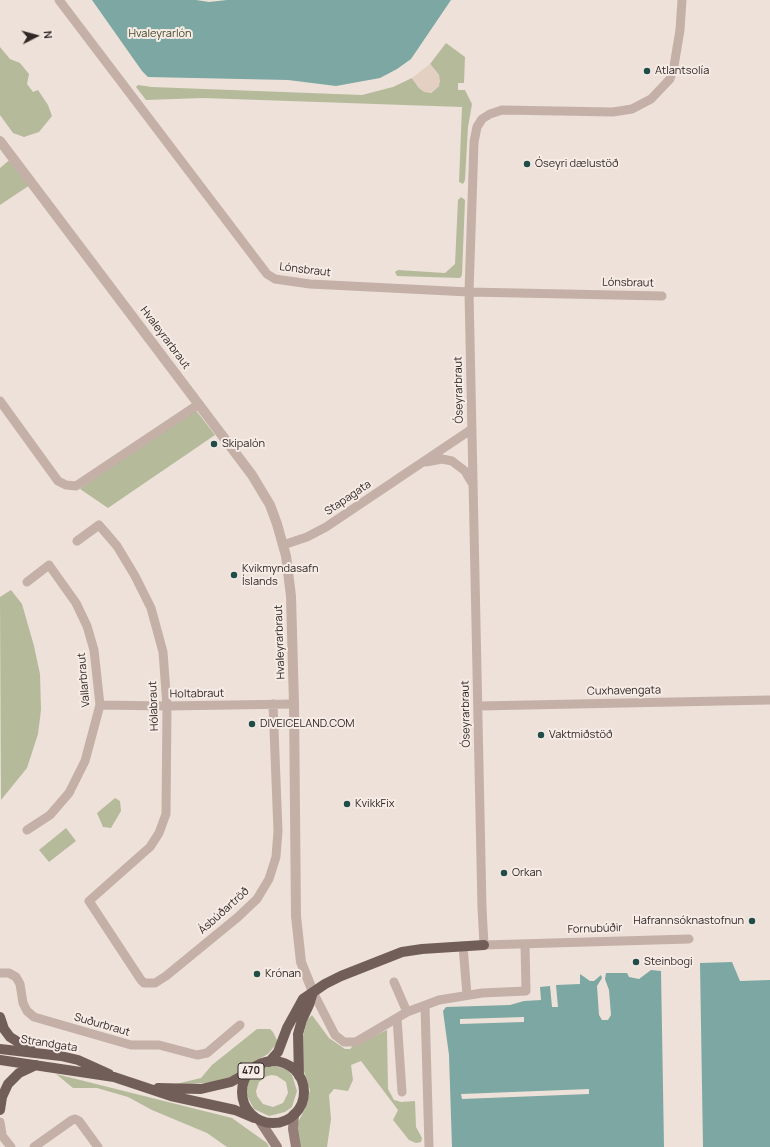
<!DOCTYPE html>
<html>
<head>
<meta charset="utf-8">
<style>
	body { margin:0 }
	#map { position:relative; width:770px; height:1147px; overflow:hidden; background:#ede1d9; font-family:Manrope,sans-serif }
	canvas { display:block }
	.north { position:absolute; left:16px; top:16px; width:40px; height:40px; -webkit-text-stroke:3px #f6ebe5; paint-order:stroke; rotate:84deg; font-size:11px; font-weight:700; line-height:16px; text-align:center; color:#312826 }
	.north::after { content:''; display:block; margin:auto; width:14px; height:18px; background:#312826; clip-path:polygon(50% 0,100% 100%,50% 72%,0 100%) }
</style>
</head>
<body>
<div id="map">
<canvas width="770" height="1147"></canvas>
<div class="north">N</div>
</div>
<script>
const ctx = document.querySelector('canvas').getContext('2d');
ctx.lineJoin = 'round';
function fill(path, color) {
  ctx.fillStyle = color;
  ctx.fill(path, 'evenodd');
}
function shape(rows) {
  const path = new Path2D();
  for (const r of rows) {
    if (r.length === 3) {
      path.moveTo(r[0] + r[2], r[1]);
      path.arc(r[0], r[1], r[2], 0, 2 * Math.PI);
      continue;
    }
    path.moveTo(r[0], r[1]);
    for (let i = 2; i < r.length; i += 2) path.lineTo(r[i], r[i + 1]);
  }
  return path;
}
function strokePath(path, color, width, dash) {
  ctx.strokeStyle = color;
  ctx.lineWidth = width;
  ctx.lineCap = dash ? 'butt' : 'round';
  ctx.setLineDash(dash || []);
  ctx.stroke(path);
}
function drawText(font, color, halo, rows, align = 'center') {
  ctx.font = font + ' Manrope,sans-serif';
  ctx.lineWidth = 4;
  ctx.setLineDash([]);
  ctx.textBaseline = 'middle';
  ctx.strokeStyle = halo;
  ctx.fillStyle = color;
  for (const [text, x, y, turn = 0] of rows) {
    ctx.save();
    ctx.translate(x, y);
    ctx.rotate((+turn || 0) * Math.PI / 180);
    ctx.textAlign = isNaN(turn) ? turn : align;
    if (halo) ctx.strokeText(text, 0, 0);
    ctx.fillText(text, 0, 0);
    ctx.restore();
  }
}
fill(shape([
	[446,43,465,57,464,83,458,83,458,90,465,90,472,104,468,127,465,180,463,184,459,182,462,107,203,98,146,100,136,87,138,85,152,87,362,95,393,87,412,78,419,88,431,93,439,86,439,75,430,64],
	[0,47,10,59,20,63,29,74,27,84,33,92,38,90,48,105,52,116,39,132,24,137,13,133,0,115],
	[14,156,33,183,0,205,0,168],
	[461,197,465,200,462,275,460,278,397,276,395,272,398,270,445,273,455,264,458,200],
	[191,404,215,435,108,508,80,489],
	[11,590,22,604,34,646,40,674,41,710,38,734,27,768,1,800,0,597],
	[115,798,120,801,121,811,111,828,103,827,97,813],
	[66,828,76,841,49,862,39,850],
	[312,1015,329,1038,345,1049,350,1049,354,1045,387,1030,388,1089,394,1100,401,1102,415,1101,416,1127,422,1138,421,1142,416,1143,409,1140,393,1120,398,1110,361,1061,351,1065,353,1080,348,1091,334,1089,329,1095,331,1119,327,1147,300,1147,297,1124,305,1109,310,1090,303,1068,301,1044,307,1020],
	[257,1029,270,1029,273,1032,278,1042,268,1054,259,1059,243,1074,215,1082,168,1086,201,1078,212,1065],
	[270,1065,286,1069,292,1075,297,1091,292,1107,285,1112,269,1116,254,1109,246,1094,249,1078,262,1067],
	[272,1075,277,1076,286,1082,288,1093,283,1103,273,1107,263,1104,257,1096,256,1091,259,1082,267,1076],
	[56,1074,232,1118,267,1143,269,1147,227,1147,207,1133,152,1110,128,1097,97,1088,73,1088]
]), '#b5ba9b');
fill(shape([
	[430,64,439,75,440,81,439,86,431,93,424,92,419,88,412,78]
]), '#e4d0c2');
fill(shape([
	[92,0,196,0,209,2,227,0,451,0,411,59,397,69,380,78,336,86,288,80,148,77,142,71],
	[732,962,740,981,770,980,770,1147,703,1147,700,963],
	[651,970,661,971,664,1147,452,1147,449,1055,443,1011,446,1007,510,1005,524,1001,541,1000,540,987,550,986,552,1007,558,1007,556,985,580,984,580,974,590,981,594,981,601,975,602,978,597,986,599,1015,602,1020,608,1020,611,1015,609,990,605,979,606,973,627,973,629,977,639,979]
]), '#7ca7a2');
fill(shape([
	[524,1017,524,1022,460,1024,460,1019],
	[589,1089,589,1094,462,1099,461,1094]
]), '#ede1d9');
strokePath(shape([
	[59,0,267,274,275,279,310,284,469,292,662,296],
	[682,0,680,30,674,66,670,79,651,99,632,109,613,112,502,110,490,114,482,119,477,127,474,142,469,292,482,908,484,945,689,939],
	[0,401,58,481,66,485,76,486,199,404],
	[426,462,442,459,452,461,465,471,472,483],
	[77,541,99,525,117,546,135,576,151,608,163,652,167,706,166,814,159,833,150,847,89,901,141,980,144,983,155,983,166,976,238,917,257,899,269,879,276,857,278,831,273,704],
	[283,545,307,537,326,527,472,429],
	[27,582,49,565,76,603,87,626,94,650,100,705,85,761,69,793,50,815,27,830],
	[100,705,167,706,294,704],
	[479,706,770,700],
	[463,946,467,995],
	[0,973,9,973,16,977,20,984,23,1003,27,1011,34,1017,131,1045,159,1045,197,1055,207,1053,240,1025],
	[394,982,407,1012],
	[313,992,335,1035,344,1042,356,1042,407,1012,439,1000,482,993,526,991,525,944],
	[425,1006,429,1147],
	[397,1018,402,1092],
	[0,1122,2,1134],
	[0,1133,11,1147],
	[34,1147,72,1120,75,1119,79,1121,98,1147]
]), '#c4b0a7', 9);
strokePath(shape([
	[0,141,252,475,270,505,277,524,286,556,291,596,294,704,296,916,301,962,313,992]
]), '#c4b0a7', 10);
strokePath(shape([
	[294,1114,293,1129,296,1147],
	[260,1121,277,1147]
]), '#977f79', 10);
strokePath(shape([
	[0,1017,4,1029,10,1037,31,1050],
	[0,1049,61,1056,78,1060,109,1074],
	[0,1060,114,1077,171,1096,235,1110,254,1118],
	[273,1092,31],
	[269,1062,278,1052,287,1028,303,999,325,984,341,976,402,952,422,949,484,945],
	[299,1076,298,1034,302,1020,309,1005,313,992],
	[158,1088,201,1089,231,1082,247,1073],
	[0,1110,2,1097,8,1084,19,1073,36,1065]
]), '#725e59', 10);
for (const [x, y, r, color] of [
	[647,71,4,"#214d49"],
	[527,164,4,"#214d49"],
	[214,444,4,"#214d49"],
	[234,575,4,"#214d49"],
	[252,724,4,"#214d49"],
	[541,735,4,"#214d49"],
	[347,804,4,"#214d49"],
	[504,873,4,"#214d49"],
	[752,921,4,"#214d49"],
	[636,962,4,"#214d49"],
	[257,974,4,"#214d49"]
]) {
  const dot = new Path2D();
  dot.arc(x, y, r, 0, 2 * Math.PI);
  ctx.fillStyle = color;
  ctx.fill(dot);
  strokePath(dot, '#f6ebe5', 1.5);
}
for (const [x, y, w] of [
	[251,1071,26]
]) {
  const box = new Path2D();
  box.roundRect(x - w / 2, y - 8, w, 16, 3);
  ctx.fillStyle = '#f6ebe5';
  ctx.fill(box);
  strokePath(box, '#312826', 1);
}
drawText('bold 10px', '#312826', null, [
	["470",251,1071]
]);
drawText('11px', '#464c2d', '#f6ebe5', [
	["Hvaleyrarlón",160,34]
]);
drawText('11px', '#312826', '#f6ebe5', [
	["Atlantsolía",655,71],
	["Óseyri dælustöð",535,164],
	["Skipalón",222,444],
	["Kvikmyndasafn",242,569],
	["Íslands",242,582],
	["DIVEICELAND.COM",260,724],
	["Vaktmiðstöð",549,735],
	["KvikkFix",355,804],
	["Orkan",512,873],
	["Hafrannsóknastofnun",744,921,"right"],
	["Steinbogi",644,962],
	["Krónan",265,974]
], 'left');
drawText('11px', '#312826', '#f6ebe5', [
	["Lónsbraut",305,270,7],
	["Lónsbraut",628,283,1],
	["Hvaleyrarbraut",165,338,53],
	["Óseyrarbraut",459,390,-91],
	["Stapagata",348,498,-34],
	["Hvaleyrarbraut",280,642,-92],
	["Vallarbraut",84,680,-95],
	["Cuxhavengata",624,691,-1],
	["Holtabraut",197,694,-1],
	["Hólabraut",154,706,-92],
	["Óseyrarbraut",466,714,-91],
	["Ásbúðartröð",224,911,-42],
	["Fornubúðir",595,929,-2],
	["Suðurbraut",102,1025,16],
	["Strandgata",49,1044,9]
]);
</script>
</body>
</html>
